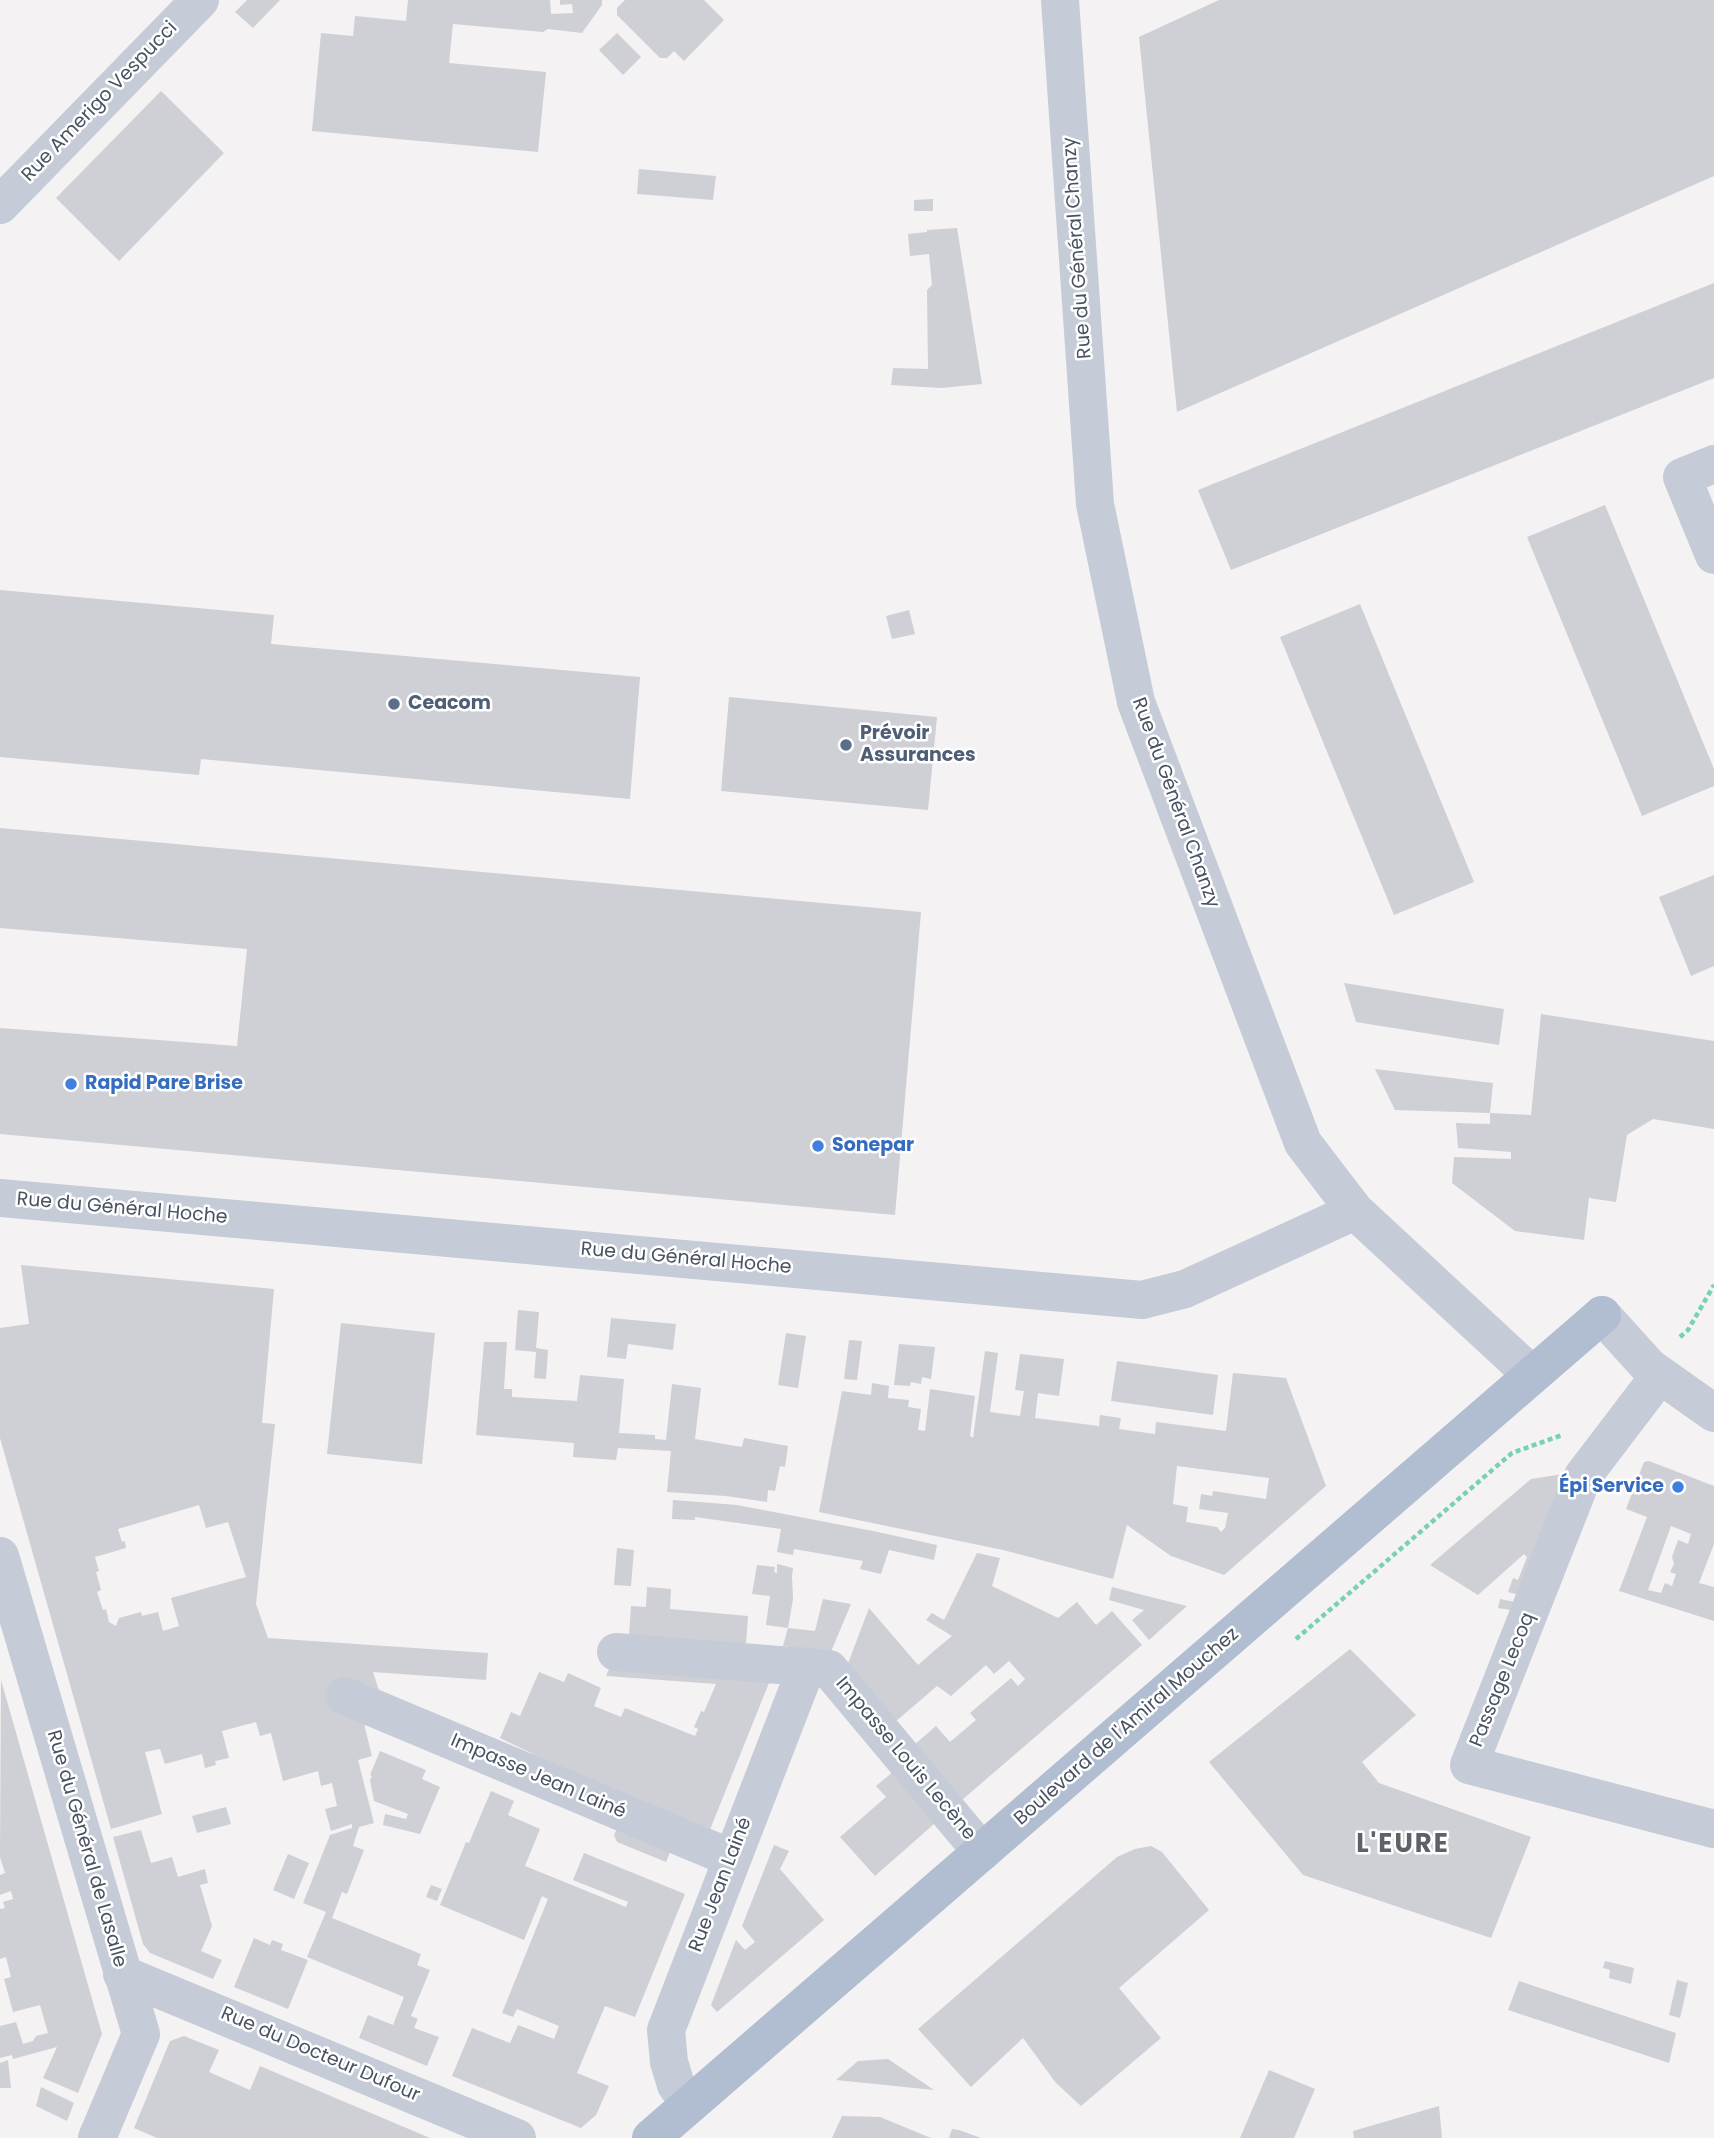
<!DOCTYPE html>
<html>
<head>
<meta charset="utf-8">
<style>
	body { margin:0 }
	canvas { display:block; background:#f4f2f2 }
</style>
</head>
<body>
<canvas width="1714" height="2138"></canvas>
<script>
const ctx = document.querySelector('canvas').getContext('2d');
ctx.lineJoin = 'round';
function fill(path, color) {
  ctx.fillStyle = color;
  ctx.fill(path, 'evenodd');
}
function shape(rows) {
  const path = new Path2D();
  for (const r of rows) {
    path.moveTo(r[0], r[1]);
    for (let i = 2; i < r.length; i += 2) path.lineTo(r[i], r[i + 1]);
  }
  return path;
}
function strokePath(path, color, width, dash) {
  ctx.strokeStyle = color;
  ctx.lineWidth = width;
  ctx.lineCap = dash ? 'butt' : 'round';
  ctx.setLineDash(dash || []);
  ctx.stroke(path);
}
function drawText(font, color, halo, rows, align = 'center') {
  ctx.font = font + ' Poppins,sans-serif';
  ctx.lineWidth = 5;
  ctx.setLineDash([]);
  ctx.textBaseline = 'middle';
  ctx.strokeStyle = halo;
  ctx.fillStyle = color;
  for (const [text, x, y, turn = 0] of rows) {
    ctx.save();
    ctx.translate(x, y);
    ctx.rotate((+turn || 0) * Math.PI / 180);
    ctx.textAlign = isNaN(turn) ? turn : align;
    if (halo) ctx.strokeText(text, 0, 0);
    ctx.fillText(text, 0, 0);
    ctx.restore();
  }
}
fill(shape([
	[247,0,280,0,253,28,235,12],
	[408,0,550,0,551,14,573,13,572,4,560,5,560,0,602,0,602,5,582,33,548,29,543,32,453,24,449,63,546,72,538,152,312,131,321,33,353,36,355,16,406,21],
	[625,0,704,0,724,20,684,61,674,51,667,58,660,58,617,15,617,8],
	[1219,0,1714,0,1714,176,1177,412,1139,37],
	[617,33,641,57,623,75,599,50],
	[161,91,224,153,119,261,56,198],
	[639,169,716,176,713,200,637,194],
	[933,199,933,211,914,211,914,200],
	[957,228,982,384,941,388,891,385,893,368,928,369,927,290,932,285,929,254,910,256,908,234,927,232,927,230],
	[1714,283,1714,378,1231,570,1198,490],
	[1605,505,1714,769,1714,786,1642,816,1527,537],
	[0,590,274,615,271,644,640,677,630,799,201,759,199,775,0,757],
	[1360,604,1474,882,1394,915,1280,637],
	[909,610,915,634,892,639,886,616],
	[729,697,937,717,928,810,721,791],
	[0,828,921,912,895,1215,0,1134,0,1028,237,1046,247,949,0,928],
	[1714,875,1714,966,1691,976,1659,897],
	[1344,983,1504,1009,1499,1045,1356,1022],
	[1541,1014,1714,1041,1714,1129,1653,1119,1627,1135,1616,1202,1589,1198,1584,1240,1515,1231,1452,1183,1454,1157,1511,1159,1511,1152,1458,1148,1456,1123,1490,1124,1490,1113,1531,1115],
	[1375,1069,1493,1083,1490,1113,1395,1110],
	[21,1265,274,1289,262,1423,275,1424,256,1604,268,1638,488,1653,486,1680,373,1672,384,1706,361,1712,372,1756,358,1760,374,1823,359,1827,353,1846,364,1850,347,1894,342,1892,332,1918,421,1954,417,1965,430,1970,411,2016,418,2019,414,2028,439,2037,427,2066,359,2038,368,2015,393,2025,404,1997,307,1957,326,1912,303,1903,330,1835,352,1828,352,1824,331,1831,325,1809,337,1806,332,1783,321,1786,318,1771,283,1781,271,1733,260,1736,256,1722,222,1731,229,1758,215,1761,216,1765,205,1768,202,1754,165,1764,160,1749,145,1752,162,1814,111,1829,0,1438,0,1328,29,1324],
	[199,1505,206,1528,228,1522,246,1577,171,1598,179,1626,163,1631,158,1612,142,1616,141,1612,119,1618,116,1626,109,1622,106,1609,103,1610,97,1592,101,1590,96,1572,99,1571,95,1557,126,1548,125,1541,122,1542,118,1529],
	[518,1310,539,1312,536,1348,548,1350,546,1379,534,1378,536,1352,515,1350],
	[611,1318,676,1324,673,1350,628,1344,626,1359,607,1357],
	[341,1323,435,1333,422,1464,327,1454],
	[786,1333,806,1336,798,1388,778,1385],
	[849,1340,862,1341,857,1380,844,1379],
	[484,1342,507,1342,504,1389,512,1389,512,1397,577,1401,580,1375,624,1379,619,1433,655,1435,655,1439,666,1440,672,1384,701,1388,695,1439,742,1447,744,1438,788,1446,785,1467,780,1466,775,1491,768,1490,767,1502,726,1496,667,1492,671,1451,618,1448,616,1460,573,1457,574,1443,476,1435],
	[899,1344,935,1347,931,1379,922,1377,921,1384,911,1382,910,1386,894,1385],
	[985,1351,998,1353,990,1412,1020,1416,1024,1391,1015,1390,1020,1354,1064,1359,1059,1396,1038,1393,1035,1418,1099,1426,1100,1415,1121,1418,1119,1429,1155,1434,1156,1422,1226,1431,1233,1373,1286,1378,1326,1486,1224,1575,1171,1556,1127,1525,1113,1579,1003,1550,819,1512,842,1391,871,1395,872,1383,889,1386,888,1398,909,1400,908,1407,921,1409,918,1430,925,1431,930,1389,975,1396,970,1436,973,1438],
	[1177,1466,1269,1478,1266,1499,1213,1491,1212,1496,1201,1494,1199,1509,1228,1513,1225,1528,1221,1532,1217,1527,1186,1522,1188,1507,1173,1504],
	[1117,1361,1218,1375,1213,1415,1111,1401],
	[1649,1461,1714,1486,1714,1544,1699,1583,1714,1587,1714,1621,1619,1591,1647,1517,1626,1509,1644,1462],
	[1671,1526,1691,1534,1688,1544,1678,1540,1672,1557,1674,1564,1670,1572,1676,1574,1672,1586,1665,1583,1661,1593,1648,1590],
	[1570,1473,1522,1596,1508,1592,1513,1578,1518,1580,1527,1557,1524,1554,1478,1595,1430,1565,1531,1479],
	[673,1500,737,1505,873,1531,937,1545,934,1560,889,1550,881,1574,860,1569,863,1561,794,1549,793,1555,777,1552,781,1529,695,1517,695,1520,672,1519],
	[617,1548,634,1550,631,1586,614,1585],
	[977,1553,1000,1558,992,1586,1058,1618,1077,1602,1096,1625,1112,1611,1142,1645,962,1800,914,1745,936,1726,950,1742,976,1720,970,1713,1011,1678,1018,1686,1025,1679,1009,1661,994,1674,986,1665,951,1696,937,1686,895,1722,847,1666,869,1608,918,1665,935,1650,952,1636,926,1620,932,1613,944,1620],
	[777,1564,793,1568,792,1576,793,1599,788,1628,766,1625,770,1596,752,1594,757,1565,775,1567,774,1572,777,1573],
	[647,1587,671,1589,670,1609,748,1616,746,1645,629,1636,631,1606,646,1607],
	[1112,1587,1139,1594,1187,1606,1149,1640,1132,1620,1144,1610,1109,1600],
	[823,1599,851,1604,830,1654,783,1646,788,1628,815,1631],
	[1500,1599,1520,1603,1517,1611,1498,1608],
	[1350,1649,1416,1715,1362,1762,1379,1783,1531,1837,1491,1938,1303,1875,1209,1762],
	[612,1662,773,1673,707,1837,544,1766,533,1754,500,1738,511,1712,520,1716,539,1672,564,1682,568,1673,601,1688,594,1706,621,1717,625,1708,695,1736,698,1729,694,1727,701,1711,704,1712,716,1684,606,1676],
	[1,1680,102,2034,78,2093,43,2078,57,2047,13,2059,12,2055,0,2058,0,2026,16,2022,23,2044,33,2041,36,2036,48,2033,40,2005,13,2012,4,1979,11,1977,6,1957,0,1959,0,1909,5,1908,3,1902,13,1899,11,1891,0,1895,0,1875,5,1873,0,1857],
	[380,1751,426,1770,422,1779,440,1787,420,1834,383,1825,385,1814,406,1819,408,1814,374,1801,370,1780,372,1776,370,1775],
	[899,1767,942,1817,875,1876,840,1837,886,1797,876,1786],
	[491,1791,514,1801,508,1815,540,1829,525,1866,626,1907,628,1902,573,1880,584,1853,685,1894,635,2017,605,2006,577,2073,609,2086,596,2115,581,2128,452,2076,472,2028,510,2043,518,2025,554,2039,559,2026,517,2009,513,2017,502,2013,548,1899,542,1896,524,1940,440,1905,466,1842,469,1843],
	[226,1807,231,1824,197,1833,192,1816],
	[620,1822,674,1843,666,1862,617,1842,614,1835],
	[141,1830,151,1863,172,1857,178,1877,205,1869,208,1883,200,1885,212,1926,201,1951,222,1960,213,1979,150,1953,143,1944,113,1837],
	[774,1845,789,1851,780,1869,824,1920,717,2012,711,2005,736,1940,745,1950,755,1942,742,1926],
	[1151,1846,1162,1852,1209,1910,1119,1988,1161,2038,1081,2106,1056,2083,1023,2038,971,2087,918,2029,1117,1857,1135,1849],
	[288,1854,309,1863,294,1899,273,1890],
	[431,1885,442,1889,437,1901,426,1897],
	[254,1938,270,1945,272,1940,283,1944,281,1950,308,1960,288,2009,234,1987],
	[1605,1961,1634,1968,1631,1984,1609,1978,1610,1970,1603,1968],
	[1677,1980,1688,1983,1680,2018,1669,2015],
	[1519,1981,1676,2033,1669,2063,1508,2010],
	[184,2036,219,2050,209,2072,250,2090,260,2066,430,2138,157,2138,134,2128,170,2041],
	[888,2059,934,2090,836,2080,858,2061],
	[8,2060,11,2088,0,2088,0,2063],
	[1269,2070,1315,2089,1294,2138,1240,2138],
	[41,2087,74,2103,67,2121,36,2106],
	[1439,2106,1442,2138,1354,2138,1353,2131],
	[842,2116,880,2117,931,2138,832,2138],
	[952,2129,959,2130,981,2138,949,2138]
]), '#ced0d6');
strokePath(shape([
	[1680,1337,1688,1330,1714,1285],
	[1296,1639,1512,1453,1562,1435]
]), '#76d2af', 4.5, [5, 3.5]);
strokePath(shape([
	[1060,0,1095,504,1136,702,1303,1143,1355,1211,1531,1374],
	[0,205,200,0],
	[1714,464,1682,477,1714,555],
	[0,1198,1142,1300,1185,1289,1355,1211],
	[1602,1315,1649,1367,1714,1413],
	[1660,1375,1583,1476,1469,1765,1714,1829],
	[0,1556,141,2034,97,2138],
	[616,1652,829,1669,982,1852],
	[345,1696,731,1858],
	[122,1974,517,2138],
	[690,2104,676,2085,669,2062,666,2030,807,1666]
]), '#c5ccd7', 38);
strokePath(shape([
	[651,2138,1602,1315]
]), '#b1bed1', 38);
for (const [x, y, r, color] of [
	[394,704,7,"#5c6f8a"],
	[846,745,7,"#5c6f8a"],
	[71,1084,7,"#3f7fe0"],
	[818,1146,7,"#3f7fe0"],
	[1678,1487,7,"#3f7fe0"]
]) {
  const dot = new Path2D();
  dot.arc(x, y, r, 0, 2 * Math.PI);
  ctx.fillStyle = color;
  ctx.fill(dot);
  strokePath(dot, '#fff', 2.5);
}
drawText('19px', '#495260', '#fff', [
	["Rue Amerigo Vespucci",100,102,-46],
	["Rue du Général Chanzy",1078,248,-94],
	["Rue du Général Chanzy",1175,803,70],
	["Rue du Général Hoche",122,1209,5],
	["Rue du Général Hoche",686,1259,5],
	["Passage Lecoq",1503,1680,-68],
	["Boulevard de l'Amiral Mouchez",1127,1727,-41],
	["Impasse Louis Lecène",905,1759,50],
	["Impasse Jean Lainé",538,1777,23],
	["Rue du Général de Lasalle",86,1849,74],
	["Rue Jean Lainé",721,1885,-69],
	["Rue du Docteur Dufour",320,2055,23]
]);
drawText('bold 19px', '#4e5e75', '#fff', [
	["Ceacom",408,704],
	["Prévoir",860,734],
	["Assurances",860,756]
], 'left');
drawText('bold 19px', '#366cbe', '#fff', [
	["Rapid Pare Brise",85,1084],
	["Sonepar",832,1146],
	["Épi Service",1664,1487,"right"]
], 'left');
ctx.letterSpacing = '2px';
drawText('bold 26px', '#5e6167', '#fff', [
	["L'EURE",1403,1845]
]);
ctx.letterSpacing = '0px';
</script>
</body>
</html>
